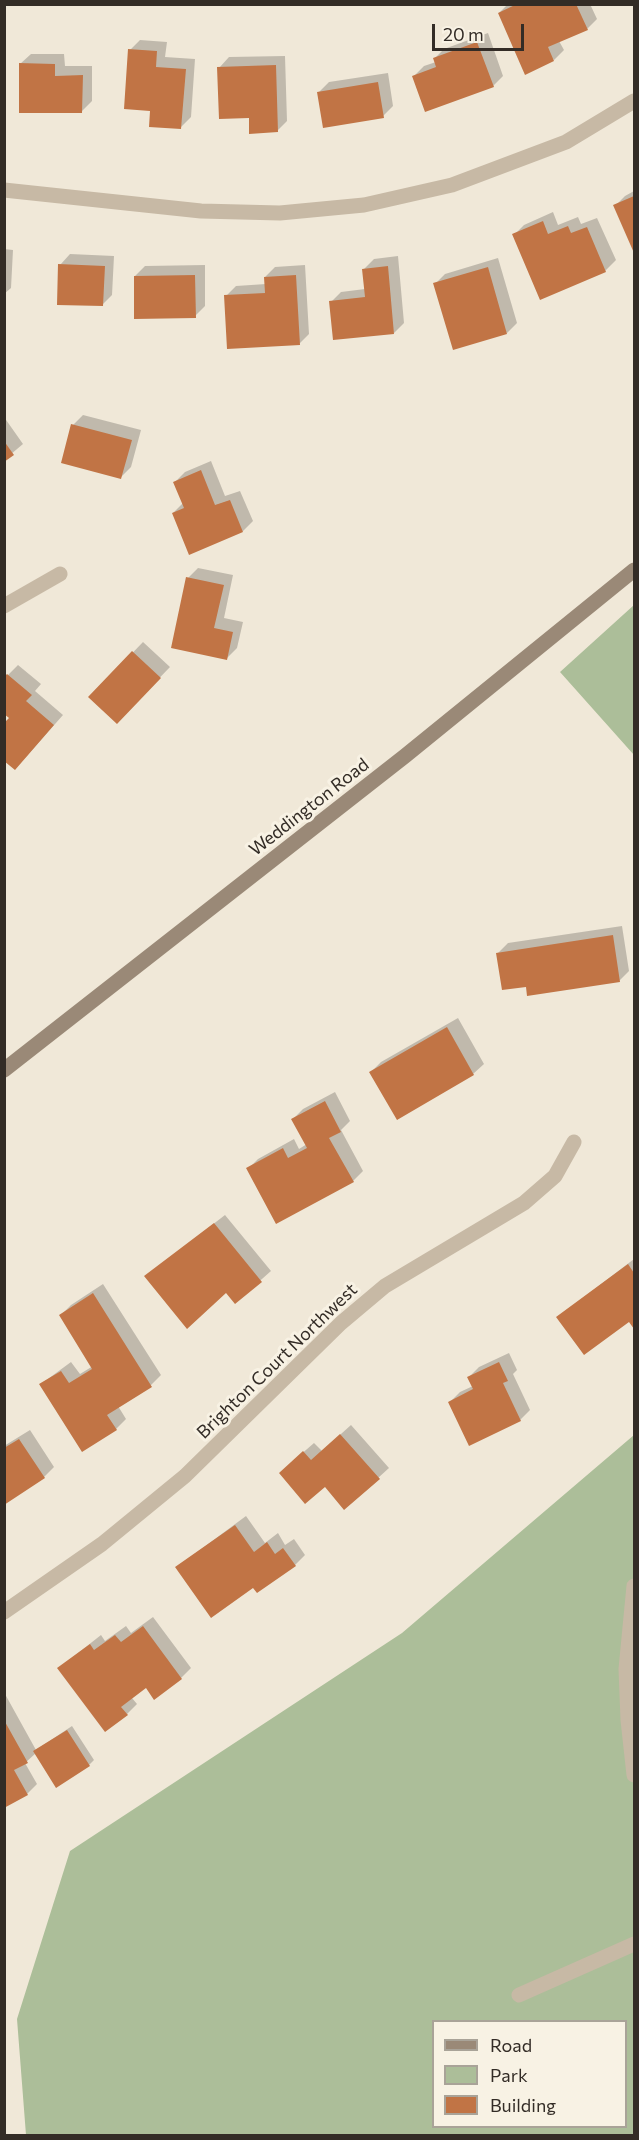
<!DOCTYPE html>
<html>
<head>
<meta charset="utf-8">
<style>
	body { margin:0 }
	#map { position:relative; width:639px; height:2140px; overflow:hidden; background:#f0e8d8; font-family:Commissioner,sans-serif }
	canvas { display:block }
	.frame { position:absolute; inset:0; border:6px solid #332c26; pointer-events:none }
	.legend { position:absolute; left:432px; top:2020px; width:195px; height:108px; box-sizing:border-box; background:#f8f2e4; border:2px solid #a9a398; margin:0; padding:8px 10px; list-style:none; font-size:18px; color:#332c26 }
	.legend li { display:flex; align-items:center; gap:12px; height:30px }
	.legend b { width:30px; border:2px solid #a9a398 }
	.scale { position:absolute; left:432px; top:24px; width:92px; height:27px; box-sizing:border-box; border:3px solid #332c26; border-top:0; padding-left:8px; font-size:18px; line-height:21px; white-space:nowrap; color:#332c26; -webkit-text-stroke:4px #f8f2e4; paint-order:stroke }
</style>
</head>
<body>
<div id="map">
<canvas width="639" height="2140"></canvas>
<div class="frame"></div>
<ul class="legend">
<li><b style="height:8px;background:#9a8977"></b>Road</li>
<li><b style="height:16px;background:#acbe99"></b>Park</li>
<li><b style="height:16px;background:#c17445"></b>Building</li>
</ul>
<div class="scale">20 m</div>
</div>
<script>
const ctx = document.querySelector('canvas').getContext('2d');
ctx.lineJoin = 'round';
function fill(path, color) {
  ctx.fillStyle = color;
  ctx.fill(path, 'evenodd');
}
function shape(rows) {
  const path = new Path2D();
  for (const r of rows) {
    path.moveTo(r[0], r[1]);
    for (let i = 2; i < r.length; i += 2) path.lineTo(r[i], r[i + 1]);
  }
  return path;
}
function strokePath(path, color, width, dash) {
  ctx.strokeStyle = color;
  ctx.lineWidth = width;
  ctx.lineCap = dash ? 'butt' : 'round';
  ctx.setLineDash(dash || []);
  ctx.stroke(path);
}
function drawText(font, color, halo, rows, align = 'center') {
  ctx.font = font + ' Commissioner,sans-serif';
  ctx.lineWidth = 6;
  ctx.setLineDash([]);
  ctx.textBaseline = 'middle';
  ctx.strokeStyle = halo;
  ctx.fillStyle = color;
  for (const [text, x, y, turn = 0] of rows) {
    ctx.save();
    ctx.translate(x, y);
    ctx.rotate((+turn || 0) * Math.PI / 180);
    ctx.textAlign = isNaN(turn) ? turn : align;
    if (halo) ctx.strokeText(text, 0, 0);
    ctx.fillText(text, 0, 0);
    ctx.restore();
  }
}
fill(shape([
	[634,605,634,755,560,672],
	[634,1435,634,2135,26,2135,17,2019,70,1851,402,1633],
	[434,2022,626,2022,626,2126,434,2126]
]), '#acbe99');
fill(shape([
	[508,4,590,4,597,19,587,29,559,41,564,50,554,60,499,13],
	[488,33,503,76,493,86,414,76,424,66,436,62,434,59,444,49],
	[140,40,167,42,165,57,195,59,191,117,181,127,152,109,130,50],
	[31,54,64,54,65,66,92,66,92,101,82,111,20,64],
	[285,56,287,121,277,131,250,117,219,68,229,57],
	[388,73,393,106,383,116,319,92,329,82],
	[634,191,634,250,615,206,625,196],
	[553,212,558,225,578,217,581,224,597,218,616,260,605,271,541,298,514,235,524,225],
	[4,249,13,250,11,288,4,294],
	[70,254,114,256,112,295,102,305,60,265],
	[398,256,404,323,394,333,331,302,341,292,365,289,364,269,374,259],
	[498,258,517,323,507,333,435,284,445,274],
	[205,265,205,306,195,316,135,276,145,266],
	[305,265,309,334,299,344,226,296,236,286,266,284,265,277,275,267],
	[83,415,141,430,131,467,121,477,73,425],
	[4,417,23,444,4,460],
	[211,461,225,496,240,491,253,521,243,531,173,513,183,503,175,482,185,472],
	[198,568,233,575,224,618,243,622,237,648,227,658,188,578],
	[143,642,170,667,117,722,90,697],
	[18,665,41,684,35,691,63,715,25,758,11,718,4,679],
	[622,926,629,971,619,981,527,985,498,953,508,943],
	[458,1018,484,1064,473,1074,371,1072,381,1062],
	[335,1092,350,1121,341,1130,363,1171,353,1181,248,1169,258,1159,294,1139,299,1149,307,1144,293,1119,303,1109],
	[225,1215,271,1271,236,1302,226,1291,146,1276],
	[634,1259,634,1326,630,1320,558,1317],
	[103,1284,161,1375,151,1385,118,1406,126,1419,116,1429,41,1384,71,1362,80,1374,93,1366,61,1315,71,1305],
	[509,1353,517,1370,513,1374,530,1410,520,1420,450,1402,460,1392,473,1386,469,1377,479,1367],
	[351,1425,389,1468,345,1508,325,1485,291,1463,314,1443,322,1451],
	[30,1430,54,1467,44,1477,4,1503,4,1446],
	[246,1516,265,1543,278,1533,285,1545,294,1539,305,1555,295,1565,253,1586,177,1567],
	[153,1617,191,1668,181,1678,146,1686,132,1698,137,1704,127,1714,59,1668,101,1635,105,1641,126,1626,131,1633],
	[5,1694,36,1750,72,1726,94,1760,89,1765,36,1753,25,1763,37,1784,27,1794,4,1807]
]), '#0003');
fill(shape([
	[517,4,576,4,588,30,548,47,554,61,525,75,498,13],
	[477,42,494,87,425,112,412,76,436,67,433,58],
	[128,49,157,51,156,67,186,69,181,129,149,127,150,111,124,109],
	[19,63,55,64,55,76,83,75,82,113,19,113],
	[276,65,278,132,249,134,249,118,219,119,217,67],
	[378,82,384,118,323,128,317,92],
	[634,196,634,253,613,205],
	[543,221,548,234,568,226,571,233,587,227,606,272,540,300,512,234],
	[58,264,105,266,103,306,57,305],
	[388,266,394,334,333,340,329,301,365,297,362,269],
	[488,267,507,334,453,350,433,283],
	[195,275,196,318,134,319,134,276],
	[296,275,300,345,227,349,224,295,265,293,264,277],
	[71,424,132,440,121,479,61,463],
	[4,441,14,455,4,462],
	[201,470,215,505,230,500,243,532,189,555,172,513,184,508,173,482],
	[186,577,224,585,214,628,233,632,227,660,171,648],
	[132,651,161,678,117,724,88,697],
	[7,674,32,695,26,701,54,725,15,770,4,761,4,723,9,718,4,714,4,677],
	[613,935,620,982,527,996,526,987,502,990,496,953],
	[447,1027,474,1075,397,1120,369,1072],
	[325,1101,341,1132,329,1138,354,1182,276,1224,246,1168,283,1148,288,1158,307,1148,291,1119],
	[214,1223,262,1282,235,1304,226,1293,187,1329,144,1276],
	[628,1264,634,1273,634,1329,629,1322,584,1355,556,1317],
	[93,1293,152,1387,107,1415,117,1430,82,1452,39,1384,61,1371,69,1383,92,1369,59,1315],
	[499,1362,508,1381,503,1383,521,1421,469,1446,448,1402,473,1389,467,1377],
	[340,1434,380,1479,344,1510,325,1487,305,1504,279,1473,303,1451,311,1460],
	[19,1439,45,1478,4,1505,4,1448],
	[235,1525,254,1552,267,1542,275,1554,283,1548,296,1566,257,1593,253,1588,211,1618,175,1567],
	[143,1626,182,1679,154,1700,146,1688,121,1707,128,1715,105,1732,57,1668,90,1644,94,1650,115,1635,121,1642],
	[4,1720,28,1763,14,1770,28,1795,4,1808],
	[67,1730,90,1766,56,1788,33,1751]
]), '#c17445');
strokePath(shape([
	[634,1586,626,1669,628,1720,634,1775],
	[519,1995,634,1944]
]), '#c7b9a5', 15);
strokePath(shape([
	[4,190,201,211,280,213,364,205,452,185,566,142,634,101],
	[4,606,60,574],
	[4,1612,102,1544,185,1476,341,1323,385,1286,524,1203,555,1176,574,1142]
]), '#c7b9a5', 15);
strokePath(shape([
	[4,1070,405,756,634,570]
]), '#9a8977', 15);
drawText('18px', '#332c26', '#f8f2e4', [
	["Weddington Road",309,807,-38],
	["Brighton Court Northwest",277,1361,-44]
]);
</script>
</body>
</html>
